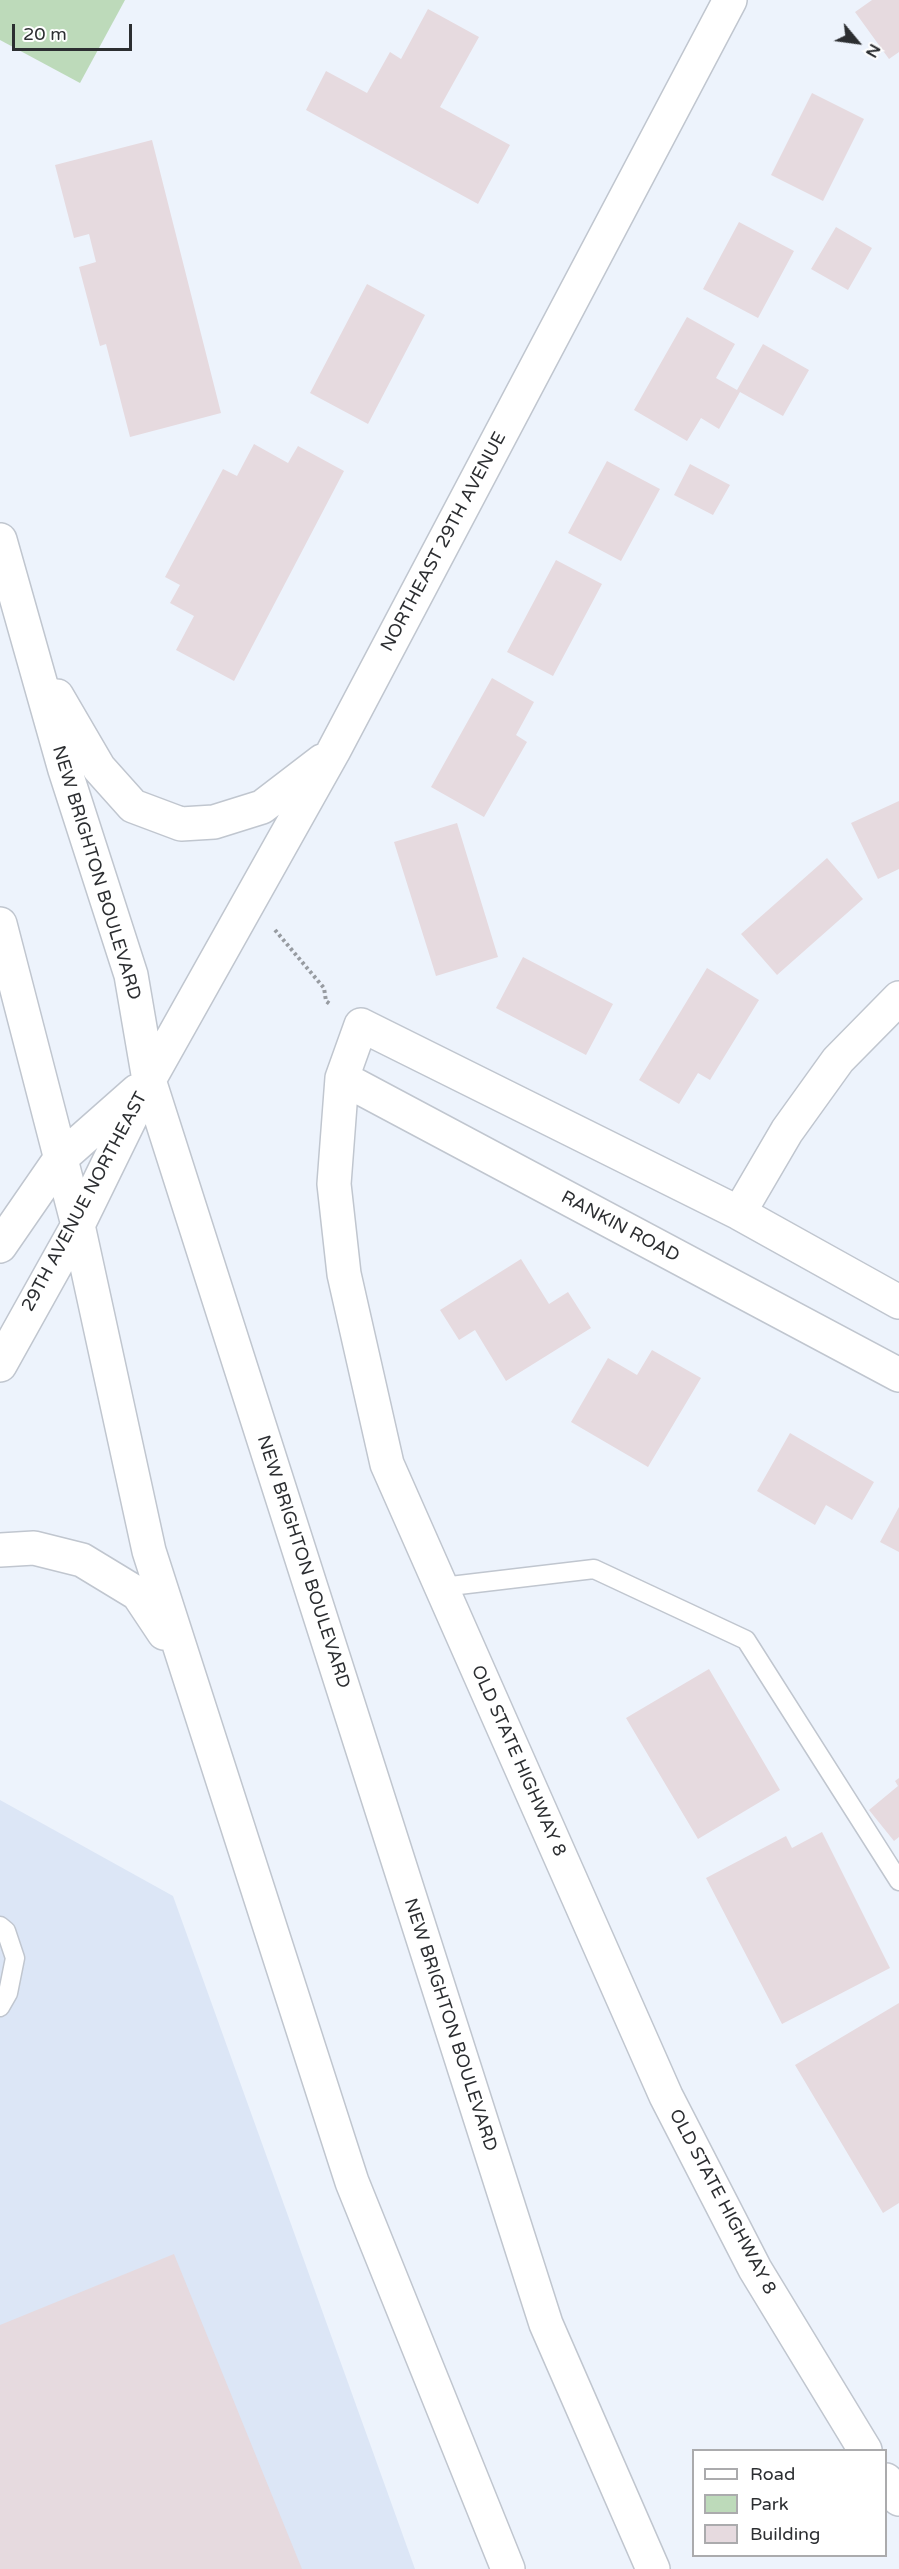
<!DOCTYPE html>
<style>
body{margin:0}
#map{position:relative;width:899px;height:2569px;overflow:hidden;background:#edf3fc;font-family:"Varela Round",sans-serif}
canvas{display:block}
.legend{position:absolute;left:692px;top:2449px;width:195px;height:108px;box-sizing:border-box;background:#fff;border:2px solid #ababad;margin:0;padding:8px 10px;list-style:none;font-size:18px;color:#2c2e31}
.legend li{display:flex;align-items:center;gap:12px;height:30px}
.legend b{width:30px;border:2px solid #ababad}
.north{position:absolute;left:827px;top:12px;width:60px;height:60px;-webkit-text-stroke:4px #fff;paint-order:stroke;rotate:119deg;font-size:16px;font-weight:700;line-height:24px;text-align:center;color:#2c2e31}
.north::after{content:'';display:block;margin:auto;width:21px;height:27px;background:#2c2e31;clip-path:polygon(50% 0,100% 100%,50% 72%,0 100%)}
.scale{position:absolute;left:12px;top:24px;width:120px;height:27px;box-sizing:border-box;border:3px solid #2c2e31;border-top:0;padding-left:8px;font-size:18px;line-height:21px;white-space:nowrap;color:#2c2e31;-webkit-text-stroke:4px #fff;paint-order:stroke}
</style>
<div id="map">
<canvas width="899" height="2569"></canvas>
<ul class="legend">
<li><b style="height:8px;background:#fff"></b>Road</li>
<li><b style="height:16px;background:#bddaba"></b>Park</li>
<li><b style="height:16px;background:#e6dadf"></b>Building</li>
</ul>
<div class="north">N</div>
<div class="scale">20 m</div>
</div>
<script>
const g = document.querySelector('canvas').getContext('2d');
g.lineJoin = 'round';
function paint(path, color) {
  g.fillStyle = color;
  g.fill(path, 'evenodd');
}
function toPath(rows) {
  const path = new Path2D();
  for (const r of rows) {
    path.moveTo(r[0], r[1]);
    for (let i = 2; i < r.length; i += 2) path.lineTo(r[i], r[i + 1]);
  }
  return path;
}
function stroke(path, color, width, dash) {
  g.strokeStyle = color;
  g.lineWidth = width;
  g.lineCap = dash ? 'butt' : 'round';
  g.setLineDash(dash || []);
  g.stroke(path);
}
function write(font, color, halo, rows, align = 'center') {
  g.font = font + ' "Varela Round",sans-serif';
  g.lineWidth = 4.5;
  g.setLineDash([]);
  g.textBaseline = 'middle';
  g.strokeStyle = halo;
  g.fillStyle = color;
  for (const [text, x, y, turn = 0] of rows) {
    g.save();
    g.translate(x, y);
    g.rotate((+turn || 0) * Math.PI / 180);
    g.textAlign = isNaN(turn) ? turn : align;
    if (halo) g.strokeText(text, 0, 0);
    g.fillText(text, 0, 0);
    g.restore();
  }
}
paint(toPath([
 [0,1800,173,1896,415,2569,0,2569]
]), '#dce6f6');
paint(toPath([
 [0,0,125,0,80,83,0,40]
]), '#bddaba');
paint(toPath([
 [872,0,899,0,899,52,889,59,855,12],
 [428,9,479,37,440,107,510,145,478,204,306,110,326,71,367,93,390,52,401,59],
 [812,93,864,119,823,201,771,175],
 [152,140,221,413,130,437,106,344,100,346,79,267,96,262,89,234,74,238,55,165],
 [739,222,794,251,758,318,703,289],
 [836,227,872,248,848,290,811,269],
 [367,284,425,315,368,424,310,393],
 [687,317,735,344,716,378,737,390,763,344,809,370,783,416,740,392,719,429,701,418,687,441,634,410],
 [254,444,288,463,298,446,344,471,234,681,176,650,194,616,170,603,180,585,165,577,223,469,237,476],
 [607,461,660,489,621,561,568,533],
 [690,464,730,485,713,515,674,495],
 [556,560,602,584,553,676,507,652],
 [492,678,534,702,516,735,527,742,484,817,431,787],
 [899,801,899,869,878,879,851,823],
 [457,823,498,957,436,976,394,842],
 [827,858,863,899,777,975,741,934],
 [523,957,613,1004,586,1055,496,1008],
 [707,968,759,1000,710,1080,698,1073,679,1104,639,1080],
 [521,1259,549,1304,568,1292,591,1328,506,1381,475,1330,459,1340,440,1310],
 [652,1350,701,1378,648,1467,571,1422,608,1358,637,1375],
 [790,1433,874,1482,852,1520,826,1505,815,1525,757,1491],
 [899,1507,899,1552,880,1542],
 [709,1669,780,1790,698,1839,626,1718],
 [899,1778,899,1837,894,1841,869,1810,898,1786,895,1781],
 [822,1832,890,1968,782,2024,706,1878,786,1836,792,1848],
 [899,2003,899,2203,883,2213,795,2065],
 [174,2254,302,2569,0,2569,0,2325]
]), '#e6dadf');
const lane = toPath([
 [442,1587,594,1569,746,1640,899,1881],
 [0,1926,6,1931,15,1958,8,1993,0,2007]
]);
const street = toPath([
 [342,1078,899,1375],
 [739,1213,787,1131,838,1060,899,998],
 [865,2450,755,2269,666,2096,387,1464,344,1274,334,1184,342,1078,361,1025,739,1213,899,1302],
 [886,2480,899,2499]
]);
const secondary = toPath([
 [0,540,65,770,131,975,149,1080,546,2324,653,2569],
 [57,696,99,768,133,806,181,824,214,822,262,807,322,761],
 [0,924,78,1225,149,1551,352,2182,508,2569],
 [0,1246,60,1159,137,1091],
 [0,1365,78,1225,149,1080,333,752,730,0],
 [0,1550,34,1548,82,1560,138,1594,164,1633]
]);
stroke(lane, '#c0c6cf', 21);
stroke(street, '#c0c6cf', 36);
stroke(secondary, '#c0c6cf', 36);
stroke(toPath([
 [275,930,324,988,326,1001,330,1004]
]), '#979ba1', 4, [3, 3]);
stroke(lane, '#fff', 18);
stroke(street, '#fff', 33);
stroke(secondary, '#fff', 33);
write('18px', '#2c2e31', '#fff', [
 ["NORTHEAST 29TH AVENUE",444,542,-62],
 ["NEW BRIGHTON BOULEVARD",96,873,73],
 ["29TH AVENUE NORTHEAST",85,1202,-62],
 ["RANKIN ROAD",620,1227,28],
 ["NEW BRIGHTON BOULEVARD",303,1562,72],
 ["OLD STATE HIGHWAY 8",518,1761,66],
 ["NEW BRIGHTON BOULEVARD",450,2025,72],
 ["OLD STATE HIGHWAY 8",722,2202,62]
]);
</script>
